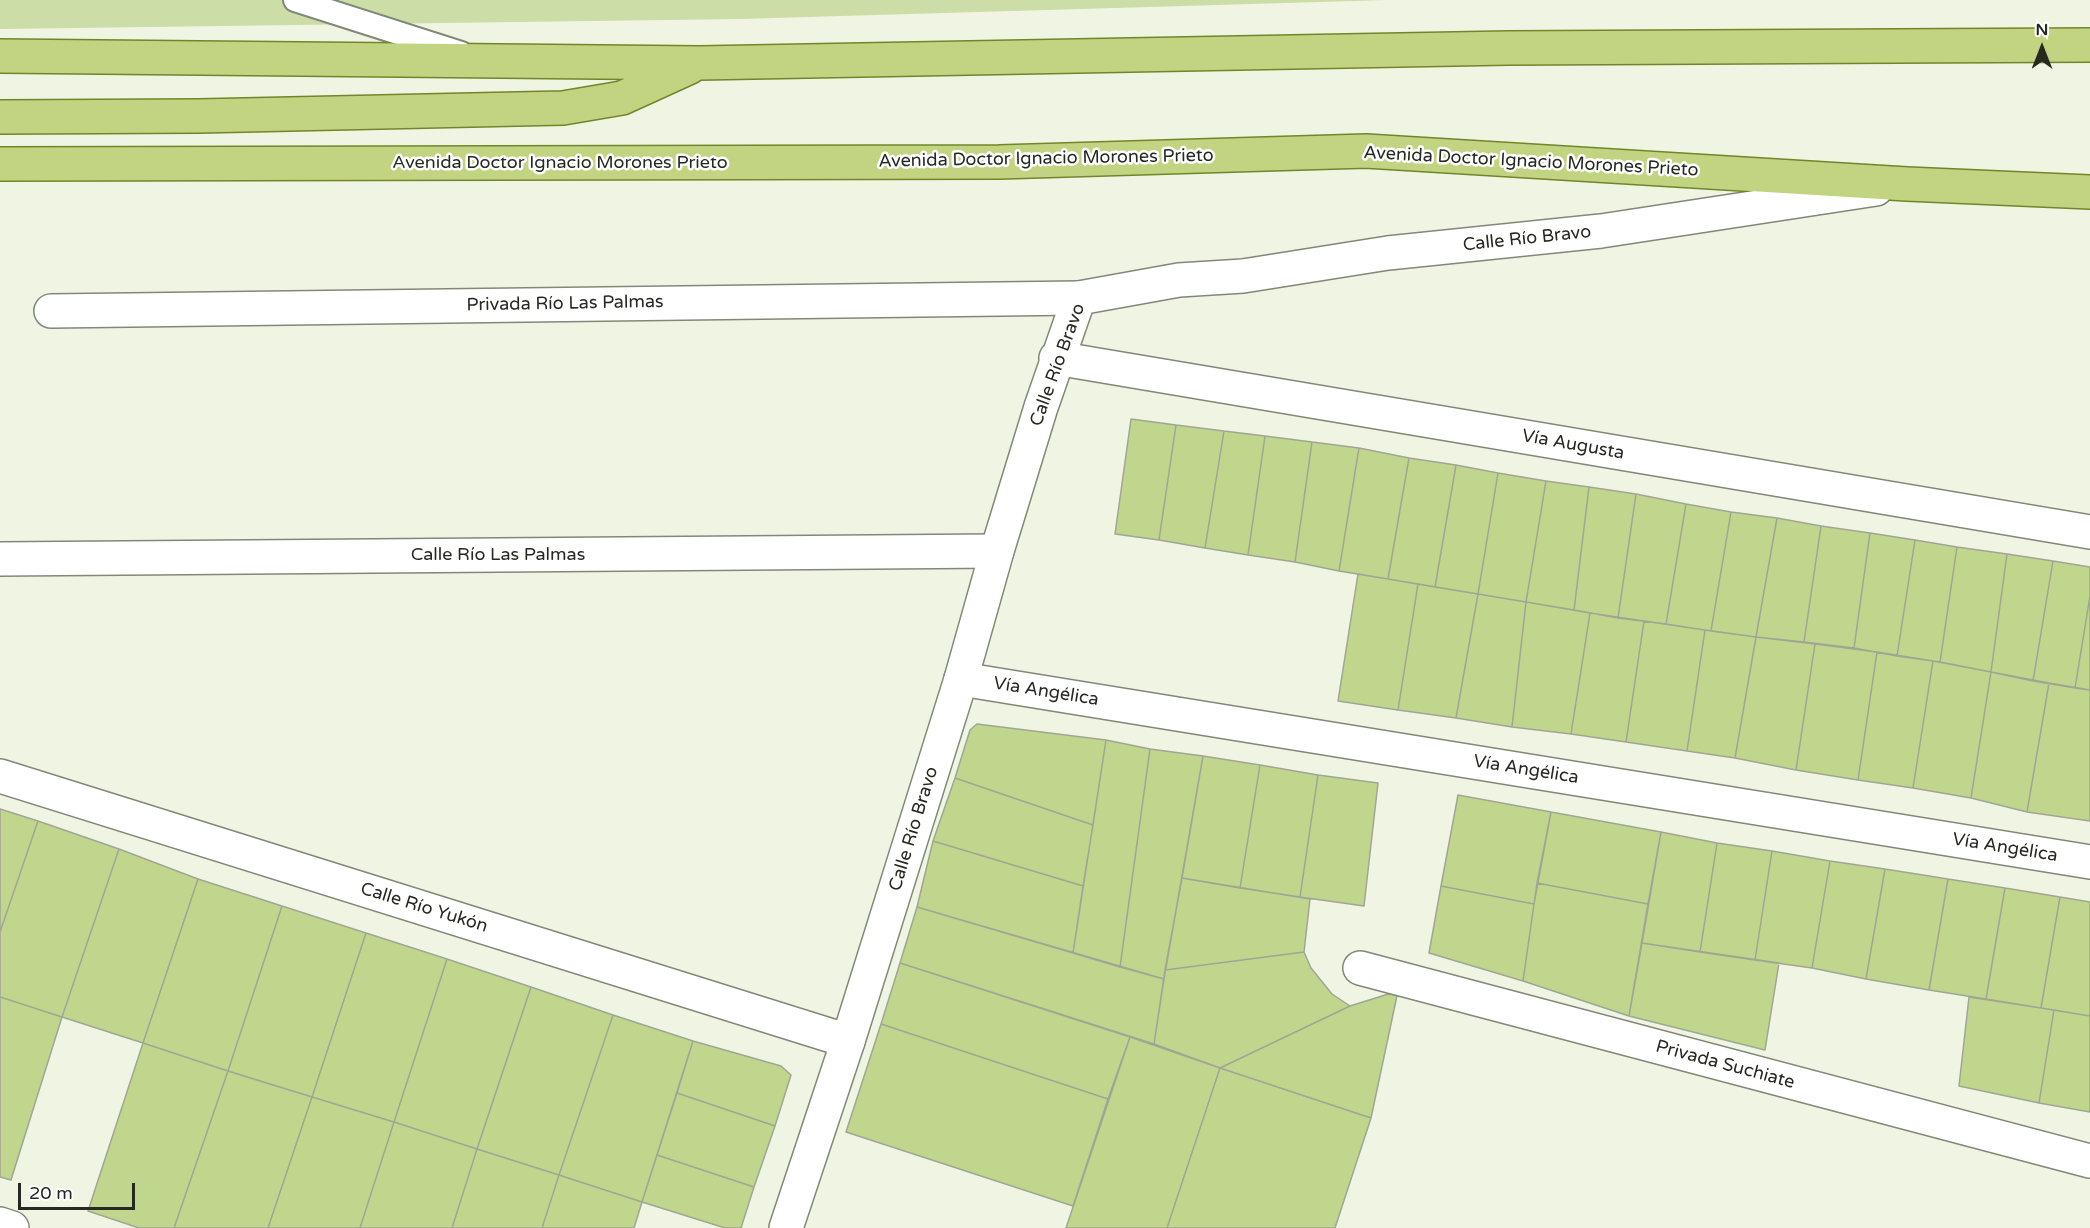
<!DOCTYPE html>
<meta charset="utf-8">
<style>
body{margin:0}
#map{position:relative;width:2090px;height:1228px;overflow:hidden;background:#eff5e2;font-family:"Varela Round",sans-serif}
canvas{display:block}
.north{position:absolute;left:2012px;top:18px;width:60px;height:60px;-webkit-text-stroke:4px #fff;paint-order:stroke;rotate:0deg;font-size:16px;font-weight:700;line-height:24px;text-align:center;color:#262922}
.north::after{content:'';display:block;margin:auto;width:21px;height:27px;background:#262922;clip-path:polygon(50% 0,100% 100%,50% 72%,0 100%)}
.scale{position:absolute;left:18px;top:1183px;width:117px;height:27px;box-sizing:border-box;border:3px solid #262922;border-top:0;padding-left:8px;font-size:18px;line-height:21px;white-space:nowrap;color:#262922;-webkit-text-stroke:4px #fff;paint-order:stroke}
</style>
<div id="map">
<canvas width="2090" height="1228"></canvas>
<div class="north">N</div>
<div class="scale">20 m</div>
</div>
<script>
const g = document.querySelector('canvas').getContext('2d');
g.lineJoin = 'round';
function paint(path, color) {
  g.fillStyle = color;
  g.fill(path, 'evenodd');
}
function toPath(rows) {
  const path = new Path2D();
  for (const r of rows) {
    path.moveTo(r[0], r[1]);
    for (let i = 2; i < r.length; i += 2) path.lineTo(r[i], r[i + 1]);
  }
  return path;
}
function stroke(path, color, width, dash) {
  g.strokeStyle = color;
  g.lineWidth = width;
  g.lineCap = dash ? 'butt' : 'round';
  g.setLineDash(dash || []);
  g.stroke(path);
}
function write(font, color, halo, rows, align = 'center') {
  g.font = font + ' "Varela Round",sans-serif';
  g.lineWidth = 5;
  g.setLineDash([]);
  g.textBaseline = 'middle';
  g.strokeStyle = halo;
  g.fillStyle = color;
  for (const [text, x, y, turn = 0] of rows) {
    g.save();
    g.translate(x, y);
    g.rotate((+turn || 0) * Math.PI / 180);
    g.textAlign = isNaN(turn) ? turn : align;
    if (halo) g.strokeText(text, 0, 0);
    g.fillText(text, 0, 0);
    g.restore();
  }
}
paint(toPath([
 [0,0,1388,0,740,19,0,29]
]), '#ccdda8');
const building = toPath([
 [1131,419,1176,425,1159,540,1115,534,1131,419],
 [1176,425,1224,431,1205,548,1159,540,1176,425],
 [1224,431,1265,436,1248,555,1205,548,1224,431],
 [1265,436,1312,442,1295,562,1248,555,1265,436],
 [1312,442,1359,448,1339,571,1295,562,1312,442],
 [1359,448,1409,458,1388,579,1339,571,1359,448],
 [1409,458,1456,465,1435,587,1388,579,1409,458],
 [1456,465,1498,473,1478,594,1435,587,1456,465],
 [1498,473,1546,481,1526,602,1478,594,1498,473],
 [1546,481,1589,487,1574,610,1526,602,1546,481],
 [1589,487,1636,494,1618,618,1574,610,1589,487],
 [1636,494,1686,504,1666,624,1618,618,1636,494],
 [1686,504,1731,512,1711,631,1666,624,1686,504],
 [1731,512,1777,518,1756,637,1711,631,1731,512],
 [1777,518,1821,526,1804,642,1756,637,1777,518],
 [1821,526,1870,533,1854,648,1804,642,1821,526],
 [1870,533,1915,540,1897,656,1854,648,1870,533],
 [1915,540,1957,547,1940,662,1897,656,1915,540],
 [1957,547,2007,554,1991,672,1940,662,1957,547],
 [2007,554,2053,561,2033,681,1991,672,2007,554],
 [2053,561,2090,567,2090,596,2075,688,2033,681,2053,561],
 [1358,574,1418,584,1398,710,1338,701,1358,574],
 [1418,584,1478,594,1456,718,1398,710,1418,584],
 [1478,594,1526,602,1512,727,1456,718,1478,594],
 [2090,596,2090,690,2075,688,2090,596],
 [1526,602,1590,613,1571,734,1512,727,1526,602],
 [1590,613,1644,621,1626,742,1571,734,1590,613],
 [1644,621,1705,630,1687,751,1626,742,1644,621],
 [1705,630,1756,637,1735,758,1687,751,1705,630],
 [1756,637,1815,644,1796,770,1735,758,1756,637],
 [1815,644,1877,652,1858,780,1796,770,1815,644],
 [1877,652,1933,661,1913,788,1858,780,1877,652],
 [1933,661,1991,672,1971,798,1913,788,1933,661],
 [1991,672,2049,683,2027,812,1971,798,1991,672],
 [2049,683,2090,690,2090,821,2027,812,2049,683],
 [977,724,1106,740,1093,825,955,778,970,730,977,724],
 [1106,740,1150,749,1120,967,1073,953,1106,740],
 [1150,749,1203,756,1164,979,1120,967,1150,749],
 [1203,756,1260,765,1240,888,1182,878,1203,756],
 [1260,765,1318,775,1300,897,1240,888,1260,765],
 [1318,775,1378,783,1364,906,1300,897,1318,775],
 [955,778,1093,825,1083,886,933,841,955,778],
 [1458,795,1551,812,1534,904,1441,886,1458,795],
 [0,809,38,821,0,932,0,809],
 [1551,812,1661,832,1648,904,1537,883,1551,812],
 [38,821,119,849,62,1017,0,997,0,932,38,821],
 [1661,832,1717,843,1700,952,1642,943,1661,832],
 [933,841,1083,886,1073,953,917,907,933,841],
 [1717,843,1772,851,1755,960,1700,952,1717,843],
 [119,849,198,879,143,1043,62,1017,119,849],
 [1772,851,1830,861,1812,968,1755,960,1772,851],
 [1830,861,1885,869,1866,979,1812,968,1830,861],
 [1885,869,1948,879,1929,990,1866,979,1885,869],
 [1182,878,1310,899,1304,952,1165,970,1182,878],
 [198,879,282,906,228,1071,143,1043,198,879],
 [1948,879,2005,888,1986,999,1929,990,1948,879],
 [1537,883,1648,904,1629,1016,1523,981,1537,883],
 [1441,886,1534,904,1523,981,1429,953,1441,886],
 [2005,888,2060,897,2041,1008,1986,999,2005,888],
 [2060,897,2090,902,2090,1016,2041,1008,2060,897],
 [282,906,366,933,312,1097,228,1071,282,906],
 [917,907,1164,979,1154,1044,900,963,917,907],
 [366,933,447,959,394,1122,312,1097,366,933],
 [1642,943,1779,963,1765,1050,1629,1016,1642,943],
 [1304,952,1311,968,1332,994,1350,1006,1220,1068,1154,1044,1165,970,1304,952],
 [447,959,531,987,477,1149,394,1122,447,959],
 [900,963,1130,1037,1108,1099,881,1024,900,963],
 [531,987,613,1015,559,1175,477,1149,531,987],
 [1398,991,1371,1118,1220,1068,1350,1006,1398,991],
 [0,997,62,1017,11,1180,0,1177,0,997],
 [1969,997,2054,1010,2039,1103,1959,1086,1969,997],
 [2054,1010,2090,1016,2090,1112,2039,1103,2054,1010],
 [613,1015,693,1041,642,1202,559,1175,613,1015],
 [881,1024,1108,1099,1073,1206,846,1132,881,1024],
 [1130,1037,1220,1068,1167,1228,1066,1228,1130,1037],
 [693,1041,781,1066,791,1075,775,1126,677,1093,693,1041],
 [143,1043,228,1071,174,1228,139,1228,88,1211,143,1043],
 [1220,1068,1371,1118,1335,1228,1167,1228,1220,1068],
 [228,1071,312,1097,268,1228,174,1228,228,1071],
 [677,1093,775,1126,754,1187,657,1155,677,1093],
 [312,1097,394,1122,360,1228,268,1228,312,1097],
 [394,1122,477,1149,452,1228,360,1228,394,1122],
 [477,1149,559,1175,542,1228,452,1228,477,1149],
 [657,1155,754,1187,741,1228,725,1228,642,1202,657,1155],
 [559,1175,642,1202,634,1228,542,1228,559,1175]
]);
paint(building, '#c0d68d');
stroke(building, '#a0a694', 1.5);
const service = toPath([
 [295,0,461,53]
]);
const minor = toPath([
 [51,311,1079,298],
 [1056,358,2090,532],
 [0,559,997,551],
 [961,679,2090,862],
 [0,776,848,1041],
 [1360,968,2090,1161],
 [0,1224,12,1228]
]);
const tertiary = toPath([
 [786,1228,848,1041,961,679,997,551,1041,407,1079,298,1179,280,1243,276,1388,253,1601,231,1876,189]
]);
const primary = toPath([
 [0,56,700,63,1508,48,2090,45],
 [0,117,199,116,563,108,622,98,690,67],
 [0,164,999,162,1366,151,1907,184,2090,192]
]);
stroke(service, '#828877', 26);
stroke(minor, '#828877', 36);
stroke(tertiary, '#828877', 36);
stroke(primary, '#718629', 36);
stroke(service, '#fff', 22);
stroke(minor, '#fff', 33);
stroke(tertiary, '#fff', 33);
stroke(primary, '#c2d481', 33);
write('18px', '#262922', '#fff', [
 ["Avenida Doctor Ignacio Morones Prieto",1046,159,-1],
 ["Avenida Doctor Ignacio Morones Prieto",1531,162,3],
 ["Avenida Doctor Ignacio Morones Prieto",560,163],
 ["Calle Río Bravo",1527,239,-6],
 ["Privada Río Las Palmas",565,304,-1],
 ["Calle Río Bravo",1058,365,-70],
 ["Vía Augusta",1573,445,10],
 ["Calle Río Las Palmas",498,555],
 ["Vía Angélica",1046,692,9],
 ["Vía Angélica",1526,770,9],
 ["Calle Río Bravo",914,829,-73],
 ["Vía Angélica",2005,848,9],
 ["Calle Río Yukón",424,908,17],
 ["Privada Suchiate",1725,1065,15]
]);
</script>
